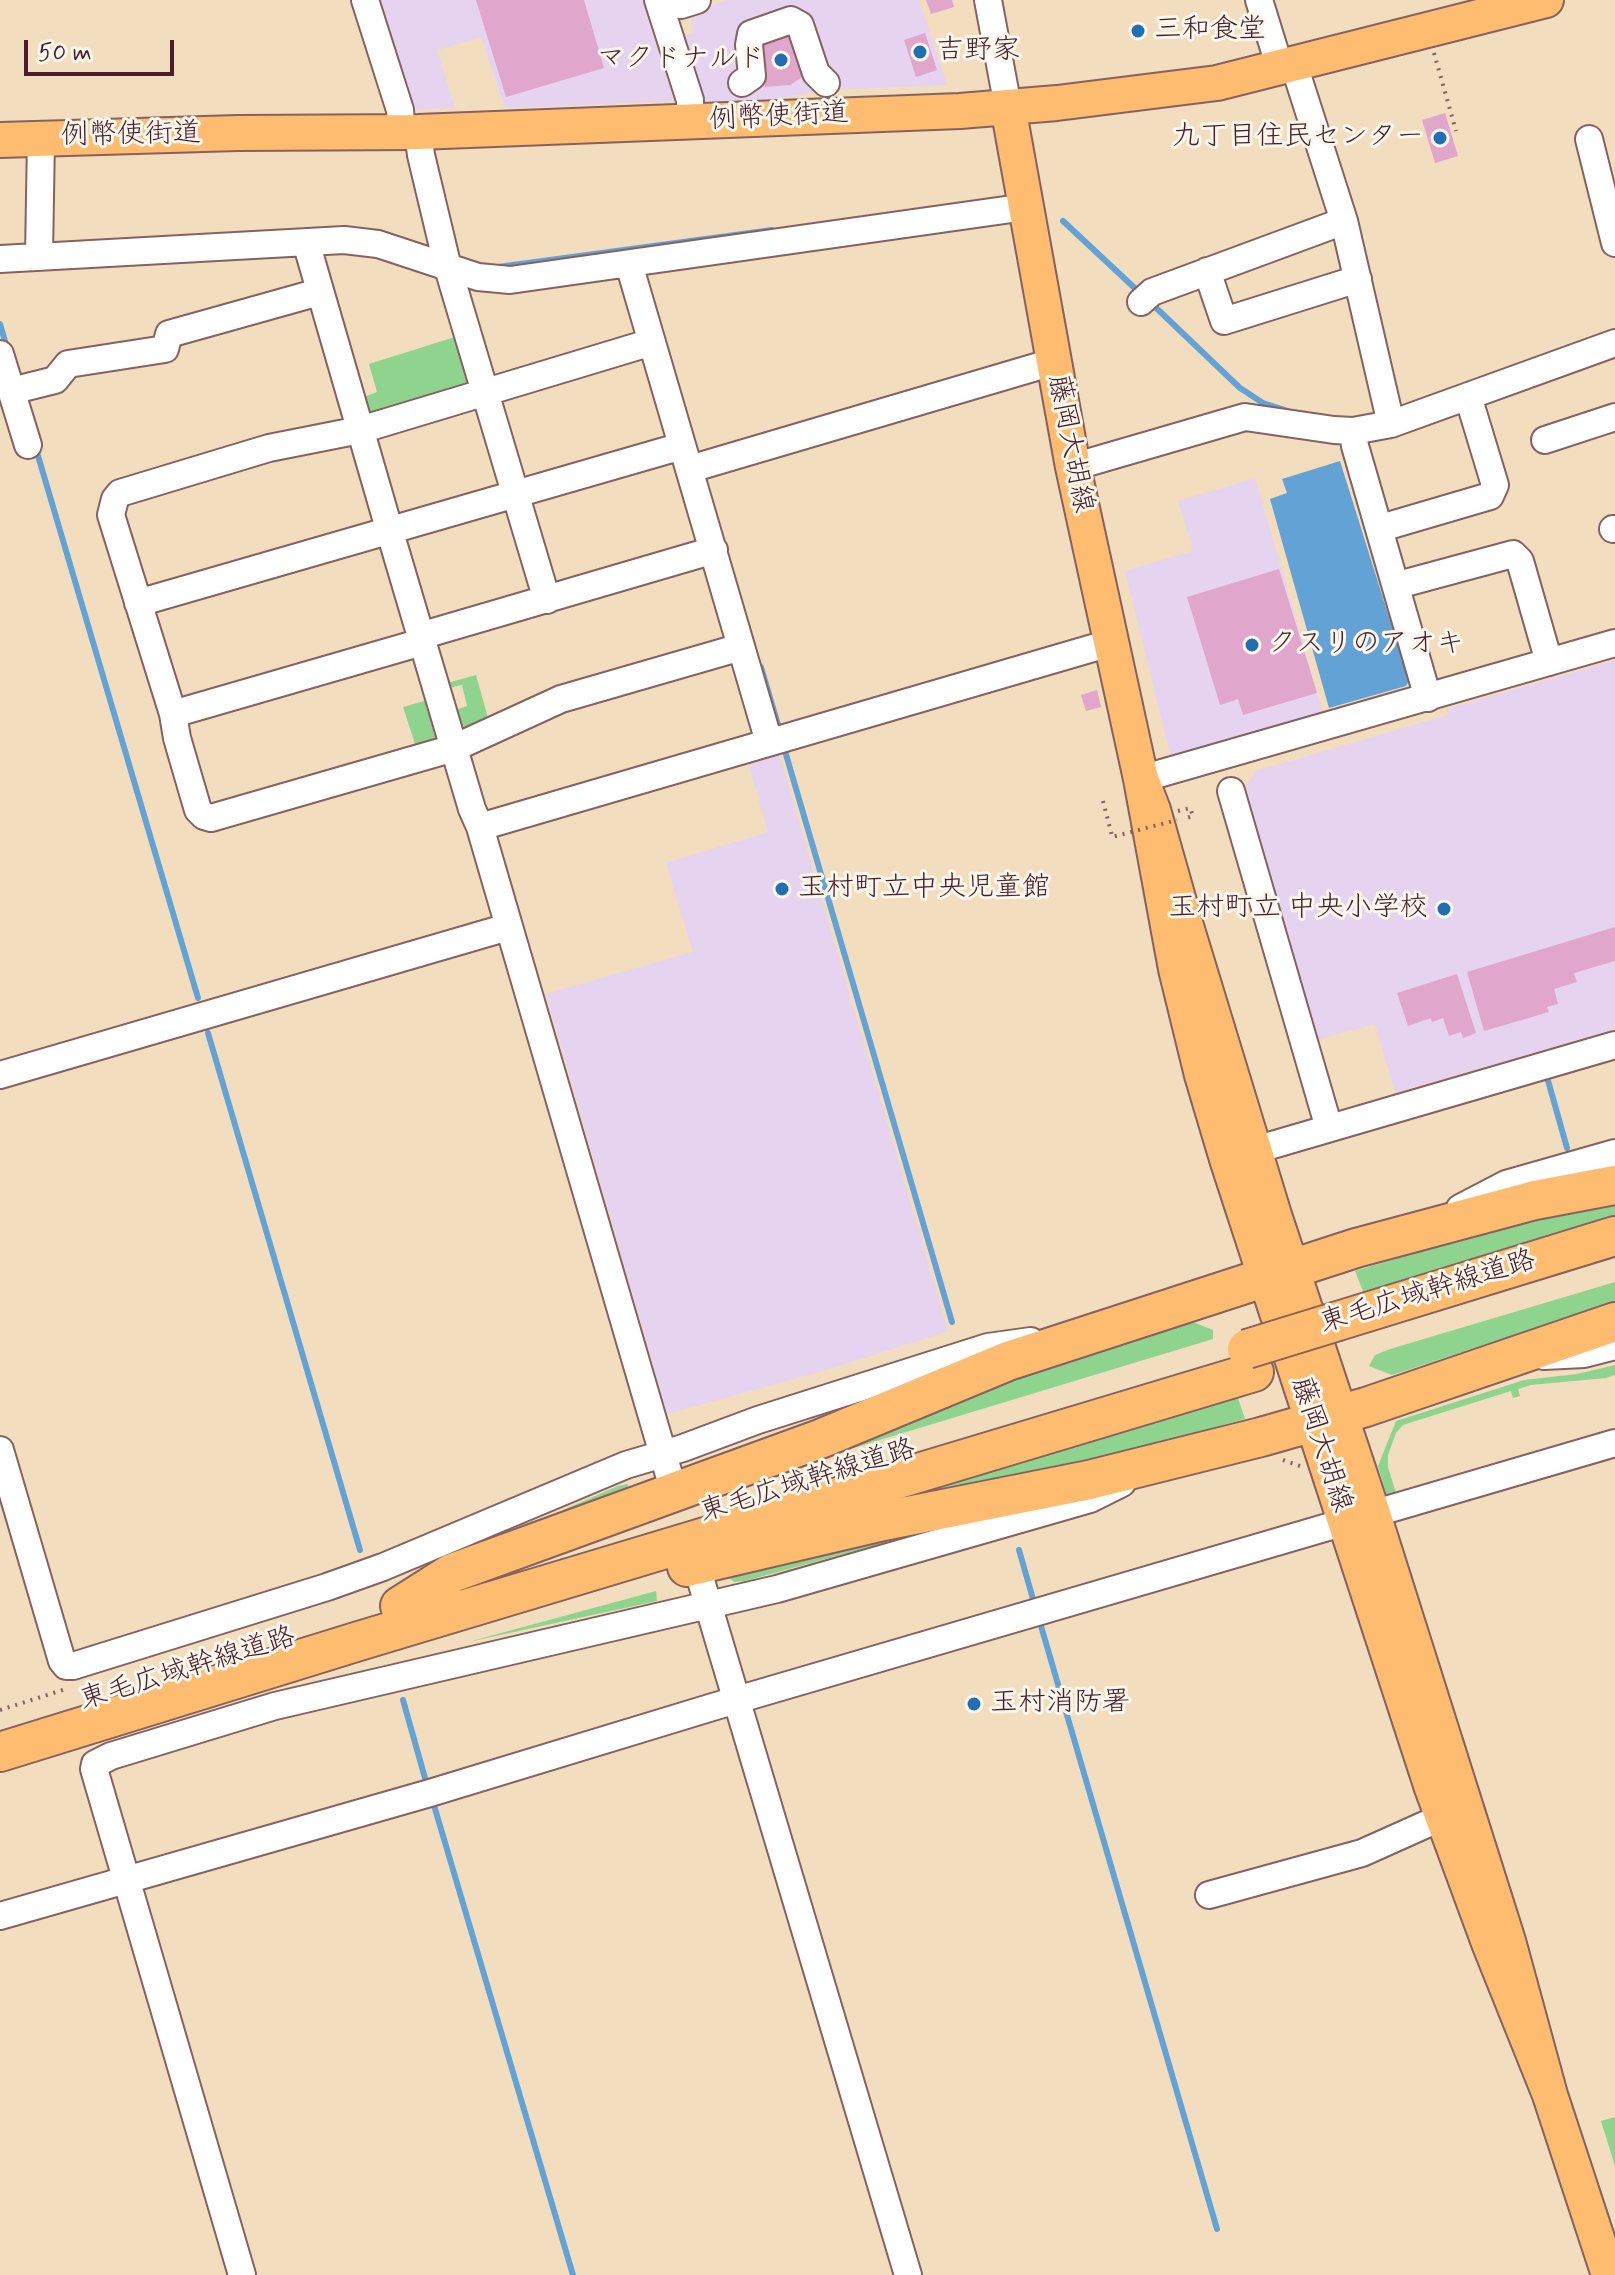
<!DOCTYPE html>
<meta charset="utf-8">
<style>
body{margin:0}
#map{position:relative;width:1615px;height:2275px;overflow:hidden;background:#f2ddbf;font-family:Mynerve,sans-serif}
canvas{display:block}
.scale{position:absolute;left:24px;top:40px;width:150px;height:36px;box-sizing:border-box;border:4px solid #4a1f2b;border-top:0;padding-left:10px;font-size:24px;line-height:28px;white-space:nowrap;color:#4a1f2b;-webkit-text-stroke:6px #fbf7ec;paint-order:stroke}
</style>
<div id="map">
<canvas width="1615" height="2275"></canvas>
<div class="scale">50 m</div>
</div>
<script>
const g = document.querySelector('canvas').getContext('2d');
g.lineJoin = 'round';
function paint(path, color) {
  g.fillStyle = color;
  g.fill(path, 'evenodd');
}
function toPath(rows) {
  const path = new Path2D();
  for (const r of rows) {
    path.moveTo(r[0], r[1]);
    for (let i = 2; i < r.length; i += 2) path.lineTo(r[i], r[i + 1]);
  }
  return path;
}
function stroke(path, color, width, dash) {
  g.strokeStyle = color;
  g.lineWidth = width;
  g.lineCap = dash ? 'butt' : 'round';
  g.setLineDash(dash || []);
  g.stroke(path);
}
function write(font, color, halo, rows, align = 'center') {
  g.font = font + ' Mynerve,"Klee One",sans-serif';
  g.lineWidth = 6;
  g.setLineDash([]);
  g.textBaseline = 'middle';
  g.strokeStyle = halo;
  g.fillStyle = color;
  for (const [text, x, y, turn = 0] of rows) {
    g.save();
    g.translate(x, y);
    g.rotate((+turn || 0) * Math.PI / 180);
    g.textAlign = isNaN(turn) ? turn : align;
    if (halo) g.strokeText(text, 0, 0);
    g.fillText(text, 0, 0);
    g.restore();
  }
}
paint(toPath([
 [375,0,648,0,678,94,675,101,505,108,481,37,437,50,455,108,410,110],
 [728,0,919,0,947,85,826,90,756,102,703,101,682,36,693,32,690,12],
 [1255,478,1324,716,1171,758,1125,571,1193,551,1178,501],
 [1615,660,1615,1029,1395,1093,1375,1024,1312,1041,1241,795,1256,771,1448,715,1447,709],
 [778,750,948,1331,833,1368,667,1414,546,994,693,952,666,863,768,832,747,759]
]), '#e6d3f0');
paint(toPath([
 [458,336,471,379,465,389,376,415,364,411,361,398,377,392,369,364],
 [476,675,490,725,476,733,460,725,455,710,467,706,462,685,449,688,447,683],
 [435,698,446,730,437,744,417,750,403,707],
 [1615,1203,1615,1221,1364,1294,1355,1271,1552,1212,1553,1216],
 [1615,1282,1615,1302,1392,1375,1369,1366,1375,1355,1390,1349],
 [1193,1322,1213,1330,1213,1339,804,1463,978,1390],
 [1615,1365,1615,1375,1606,1378,1531,1385,1518,1389,1520,1396,1513,1398,1511,1391,1403,1425,1396,1433,1388,1455,1388,1467,1396,1493,1615,1429,1615,1434,1388,1499,1378,1466,1396,1421,1524,1380,1577,1374],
 [1237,1395,1245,1419,1041,1474,869,1507],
 [627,1484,631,1491,467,1552,618,1486],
 [1074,1491,745,1581,734,1582,719,1569],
 [656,1591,657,1601,468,1642],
 [1615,2117,1615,2166,1601,2121]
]), '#8ed48f');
paint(toPath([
 [1340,461,1409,681,1406,686,1329,708,1270,499,1287,493,1282,479]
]), '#63a2d5');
stroke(toPath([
 [1063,221,1140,293],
 [498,267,772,230],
 [1151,303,1240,388,1263,403,1288,411],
 [0,324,7,348],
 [36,449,198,998],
 [761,667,778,725],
 [785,751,952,1322],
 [208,1033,360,1550],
 [1547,1077,1567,1148],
 [1019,1550,1033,1599],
 [1041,1626,1217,2229],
 [403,1700,425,1778],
 [433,1802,573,2275]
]), '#63a2d5', 6);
paint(toPath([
 [476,0,584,0,604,68,506,97],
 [926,0,952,0,954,7,931,14],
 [791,29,807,74,790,85,765,87,754,55,756,41],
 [925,33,937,70,916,77,904,40],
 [1445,113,1458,156,1435,163,1422,120],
 [1279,569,1317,693,1243,715,1238,699,1220,705,1187,597],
 [1097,690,1101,707,1086,711,1081,695],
 [1615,927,1615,961,1574,973,1577,982,1554,989,1558,1004,1547,1007,1549,1012,1484,1031,1467,972],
 [1457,974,1476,1033,1463,1038,1461,1032,1449,1036,1443,1018,1432,1022,1431,1018,1408,1026,1397,993]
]), '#e1a6cc');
stroke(toPath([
 [672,1485,693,1555]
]), '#d0b7a1', 26, [26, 13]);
const minor = toPath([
 [365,0,400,110,402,133],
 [658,0,690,100,690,122],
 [988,0,1008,107],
 [1259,0,1280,68],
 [681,5,697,0],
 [1294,65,1344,221,1391,424],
 [742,83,752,76,749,45,751,34,791,20,800,25,816,73,826,83],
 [418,132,421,155,448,268,547,600],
 [1589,139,1615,243],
 [306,242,390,532,472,809,480,827,672,1485],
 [39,256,41,138],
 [0,259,344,240,378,244,478,277,510,280,1026,207],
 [629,264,769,742],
 [1207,271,1224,321,1358,279],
 [1141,302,1152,292,1344,221],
 [652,342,360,430,269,448,120,493,115,499,111,515,173,714,177,738,198,810,204,816,211,818,454,748,561,699,741,647],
 [0,354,28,445],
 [11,391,55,380,68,364,165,349,169,334,319,292],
 [1353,431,1355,446,1428,698],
 [1545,440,1615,417],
 [1073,467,1245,417,1334,430,1353,431,1391,424,1615,343],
 [690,469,1053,362],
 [1381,528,1490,496,1495,485,1468,396],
 [1613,529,1615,529],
 [1398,585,1513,554,1520,561,1549,662],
 [138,603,682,446],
 [420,636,714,550],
 [173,714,422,642],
 [1141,779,1615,643],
 [1231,791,1329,1128],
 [480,827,1110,643],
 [0,1075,508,927],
 [1238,1155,1615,1045],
 [1460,1208,1506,1184,1615,1153],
 [1544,1356,1584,1354,1615,1346],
 [0,1450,62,1661,66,1666,73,1666,327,1587,383,1567,626,1465,683,1448,758,1420,988,1347,1031,1341],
 [699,1574,908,2275],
 [1209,1895,1362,1853,1429,1823,1459,1813],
 [0,1916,430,1793,716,1706,1615,1443],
 [242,2275,94,1769,95,1764,111,1756,275,1706,777,1589,1090,1499,1122,1483]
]);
const major = toPath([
 [1008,107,1073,467,1141,779],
 [0,140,238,133,418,132,960,111,1057,103,1217,83,1546,0],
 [1141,779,1153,810,1185,923,1274,1215,1373,1514,1508,1941,1550,2095,1489,1943,1432,1788,1227,1159,1202,1075,1176,969,1141,779],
 [1550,2095,1609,2275]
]);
const highway = toPath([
 [1338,1321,1615,1236],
 [687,1567,883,1521,1089,1480,1261,1437,1366,1407,1615,1322],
 [400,1606,452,1573,820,1439,1008,1361,1356,1248,1535,1200,1615,1185],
 [0,1752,359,1641,1254,1372]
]);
stroke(minor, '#85625f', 30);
stroke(major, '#85625f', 38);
stroke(highway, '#85625f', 42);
stroke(toPath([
 [1434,53,1456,131],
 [1103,801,1111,832],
 [1178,811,1190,808,1193,816,1183,819],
 [1283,1460,1300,1466],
 [0,1710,66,1689]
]), '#85625f', 4, [2, 6]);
stroke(minor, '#fff', 26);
stroke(major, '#febc70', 34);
stroke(highway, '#febc70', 38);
const highwayBridge = toPath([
 [1247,1349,1338,1321]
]);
stroke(highwayBridge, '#85625f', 42, []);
stroke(toPath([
 [1111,832,1112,837,1177,820]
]), '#85625f', 4, [2, 6]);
stroke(highwayBridge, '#febc70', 38);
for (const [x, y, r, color] of [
 [1138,31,8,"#1f6fb2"],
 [920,52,8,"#1f6fb2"],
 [781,60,8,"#1f6fb2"],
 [1440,138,8,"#1f6fb2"],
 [1252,645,8,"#1f6fb2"],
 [782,889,8,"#1f6fb2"],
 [1444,909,8,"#1f6fb2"],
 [974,1704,8,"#1f6fb2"]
]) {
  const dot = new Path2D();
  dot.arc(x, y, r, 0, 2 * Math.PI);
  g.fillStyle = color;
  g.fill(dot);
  stroke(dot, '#fbf7ec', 3);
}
write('28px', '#4a1f2b', '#fbf7ec', [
 ["三和食堂",1154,31],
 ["吉野家",936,52],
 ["マクドナルド",765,60,"right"],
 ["九丁目住民センター",1424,138,"right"],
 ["クスリのアオキ",1268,645],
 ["玉村町立中央児童館",798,889],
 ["玉村町立 中央小学校",1428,909,"right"],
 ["玉村消防署",990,1704]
], 'left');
write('28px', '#4a1f2b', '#fbf7ec', [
 ["例幣使街道",779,118,-3],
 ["例幣使街道",131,136,-1],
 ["藤岡大胡線",1069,444,79],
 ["東毛広域幹線道路",1428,1293,-17],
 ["藤岡大胡線",1320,1445,72],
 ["東毛広域幹線道路",808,1482,-17],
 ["東毛広域幹線道路",188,1670,-17]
]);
</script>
